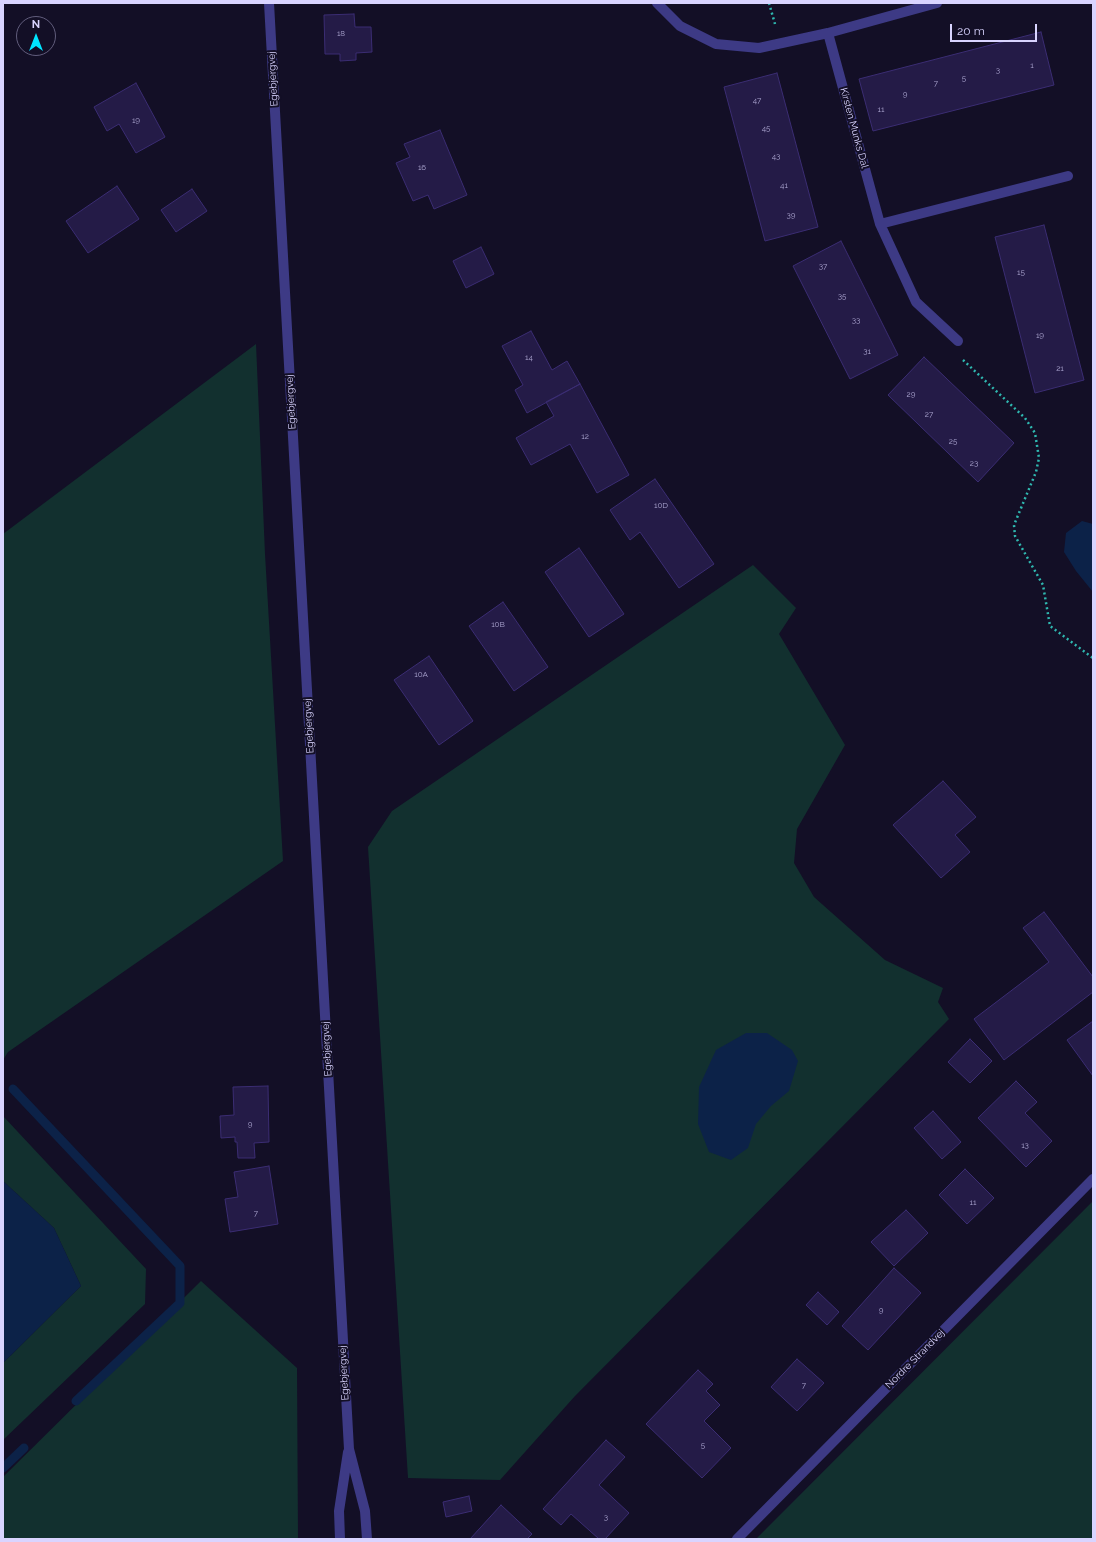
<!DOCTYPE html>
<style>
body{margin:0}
#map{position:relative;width:1096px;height:1542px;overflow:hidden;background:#130f26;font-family:Raleway,sans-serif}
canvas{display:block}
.frame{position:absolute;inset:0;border:4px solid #d9d4ff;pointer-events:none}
.north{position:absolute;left:16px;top:16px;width:40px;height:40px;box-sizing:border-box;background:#130f26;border:1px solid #625e7d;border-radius:50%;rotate:0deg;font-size:11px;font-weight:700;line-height:16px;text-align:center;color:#d9d4ff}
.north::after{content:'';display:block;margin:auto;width:14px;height:18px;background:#00e5ff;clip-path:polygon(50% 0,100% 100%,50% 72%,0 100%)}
.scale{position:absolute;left:950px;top:24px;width:87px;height:18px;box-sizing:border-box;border:2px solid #d9d4ff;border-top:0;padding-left:5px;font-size:12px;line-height:14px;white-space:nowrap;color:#d9d4ff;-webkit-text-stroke:3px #130f26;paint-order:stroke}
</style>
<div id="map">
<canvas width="1096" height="1542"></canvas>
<div class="frame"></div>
<div class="north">N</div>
<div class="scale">20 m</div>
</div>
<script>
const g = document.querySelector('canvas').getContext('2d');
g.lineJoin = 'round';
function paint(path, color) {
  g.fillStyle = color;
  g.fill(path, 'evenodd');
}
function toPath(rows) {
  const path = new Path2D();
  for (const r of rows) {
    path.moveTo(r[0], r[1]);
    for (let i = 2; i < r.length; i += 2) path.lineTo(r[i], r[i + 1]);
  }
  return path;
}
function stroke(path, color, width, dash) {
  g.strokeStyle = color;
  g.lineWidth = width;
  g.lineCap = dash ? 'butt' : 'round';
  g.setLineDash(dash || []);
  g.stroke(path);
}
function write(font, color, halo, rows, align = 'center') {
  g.font = font + ' Raleway,sans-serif';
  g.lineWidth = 4;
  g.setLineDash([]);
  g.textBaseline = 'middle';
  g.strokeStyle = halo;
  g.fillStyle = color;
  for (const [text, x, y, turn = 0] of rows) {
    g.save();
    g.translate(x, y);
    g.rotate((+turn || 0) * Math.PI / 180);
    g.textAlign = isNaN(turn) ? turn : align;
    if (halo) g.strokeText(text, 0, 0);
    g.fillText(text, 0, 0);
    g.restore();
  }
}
paint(toPath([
 [256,344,265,554,283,861,8,1052,3,1060,3,534],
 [753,565,796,608,779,634,845,745,797,829,794,863,814,897,885,960,943,988,938,1002,949,1019,575,1396,500,1480,408,1478,368,847,392,811],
 [3,1116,146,1269,145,1304,3,1440,3,1363,81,1286,54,1228,3,1181],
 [1093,1201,1093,1539,756,1539],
 [201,1281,297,1368,298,1539,3,1539,3,1477]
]), '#12302f');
paint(toPath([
 [1082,521,1093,524,1093,592,1076,571,1064,552,1066,533],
 [746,1033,767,1033,792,1050,798,1061,789,1091,771,1106,756,1124,748,1148,731,1160,709,1152,698,1124,699,1087,716,1050],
 [3,1181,54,1228,81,1286,3,1363]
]), '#0c2248');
stroke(toPath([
 [13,1089,180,1266,180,1303,76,1401],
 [3,1468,24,1448]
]), '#0c2248', 9);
const building = toPath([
 [354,14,355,27,371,27,372,52,356,53,356,60,340,61,340,54,325,54,324,15,354,14],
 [1041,32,1054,85,873,131,859,79,1041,32],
 [777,73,818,227,765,241,724,87,777,73],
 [136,83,165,137,136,153,119,124,107,131,94,107,136,83],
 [440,130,467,195,434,209,428,195,413,201,396,163,410,157,404,144,440,130],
 [117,186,139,219,88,253,66,221,117,186],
 [192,189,207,211,176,232,161,210,192,189],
 [1044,225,1084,380,1035,393,995,237,1044,225],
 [841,241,898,355,850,379,793,266,841,241],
 [481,247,494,274,466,288,453,261,481,247],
 [531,331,552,370,567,361,580,384,527,413,515,390,523,385,502,346,531,331],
 [924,357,1014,443,978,482,888,395,924,357],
 [580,384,629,475,597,493,570,444,531,465,516,438,554,416,546,402,580,384],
 [655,479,714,564,679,588,640,532,630,540,610,510,655,479],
 [579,548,624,614,589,637,545,572,579,548],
 [503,602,548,667,514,691,469,626,503,602],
 [429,656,473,721,439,745,394,680,429,656],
 [943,781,976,817,955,835,970,852,941,878,893,825,943,781],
 [1044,912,1093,977,1093,992,1004,1060,974,1019,1049,962,1023,928,1044,912],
 [1093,1021,1093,1076,1067,1040,1093,1021],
 [970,1039,992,1061,970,1083,948,1062,970,1039],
 [1016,1081,1037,1102,1025,1113,1052,1141,1026,1167,978,1118,1016,1081],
 [268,1086,269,1142,254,1143,255,1158,238,1158,237,1142,235,1142,235,1137,221,1138,220,1116,234,1115,233,1087,268,1086],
 [933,1111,961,1142,942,1159,914,1128,933,1111],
 [269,1166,278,1224,230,1232,225,1199,238,1197,234,1172,269,1166],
 [965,1169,994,1198,967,1224,939,1195,965,1169],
 [906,1210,928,1233,894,1266,871,1242,906,1210],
 [894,1268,921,1293,868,1350,842,1326,894,1268],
 [818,1292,839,1312,827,1325,806,1305,818,1292],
 [797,1359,824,1383,797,1411,771,1387,797,1359],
 [698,1370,713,1384,706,1391,720,1405,704,1421,731,1448,702,1478,646,1424,698,1370],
 [606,1440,625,1457,599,1485,629,1513,605,1539,599,1539,571,1514,561,1525,543,1509,606,1440],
 [469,1496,472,1511,446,1517,443,1502,469,1496],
 [501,1505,532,1534,527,1539,470,1539,501,1505]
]);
paint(building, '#241b47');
stroke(building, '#3b2d73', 1);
stroke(toPath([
 [769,3,775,24],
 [963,360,1025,418,1035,433,1039,458,1036,472,1014,525,1015,536,1043,585,1050,626,1093,658]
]), '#2fb8b0', 2.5, [2, 3]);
stroke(toPath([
 [269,3,349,1449,365,1511,367,1539],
 [657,3,680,26,716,44,759,48,828,33,937,3],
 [828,33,880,224,916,302,958,341],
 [880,224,1068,176],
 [340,1539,339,1511,348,1452],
 [737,1539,1093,1179]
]), '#3d3a85', 10);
write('8px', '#aca6d1', null, [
 ["18",341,34],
 ["1",1032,66],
 ["3",998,71],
 ["5",964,79],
 ["7",936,84],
 ["9",905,95],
 ["47",757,101],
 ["11",881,110],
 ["19",136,121],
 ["45",766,129],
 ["43",776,157],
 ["16",422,168],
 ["41",784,186],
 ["39",791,216],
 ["37",823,267],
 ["15",1021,273],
 ["35",842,297],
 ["33",856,321],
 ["19",1040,336],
 ["31",867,352],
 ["14",529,358],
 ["21",1060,369],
 ["29",911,395],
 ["27",929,415],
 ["12",585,437],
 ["25",953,442],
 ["23",974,464],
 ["10D",661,506],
 ["10B",498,625],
 ["10A",421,675],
 ["9",250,1125],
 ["13",1025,1146],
 ["11",973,1203],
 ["7",256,1214],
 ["9",881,1311],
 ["7",804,1386],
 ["5",703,1446],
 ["3",606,1518]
]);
write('10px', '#d9d4ff', '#130f26', [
 ["Egebjergvej",273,79,-93],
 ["Kirsten Munks Dal",854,128,75],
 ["Egebjergvej",291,402,-93],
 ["Egebjergvej",309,726,-93],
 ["Egebjergvej",327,1049,-93],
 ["Nordre Strandvej",915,1359,-45],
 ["Egebjergvej",344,1373,-93]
]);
</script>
